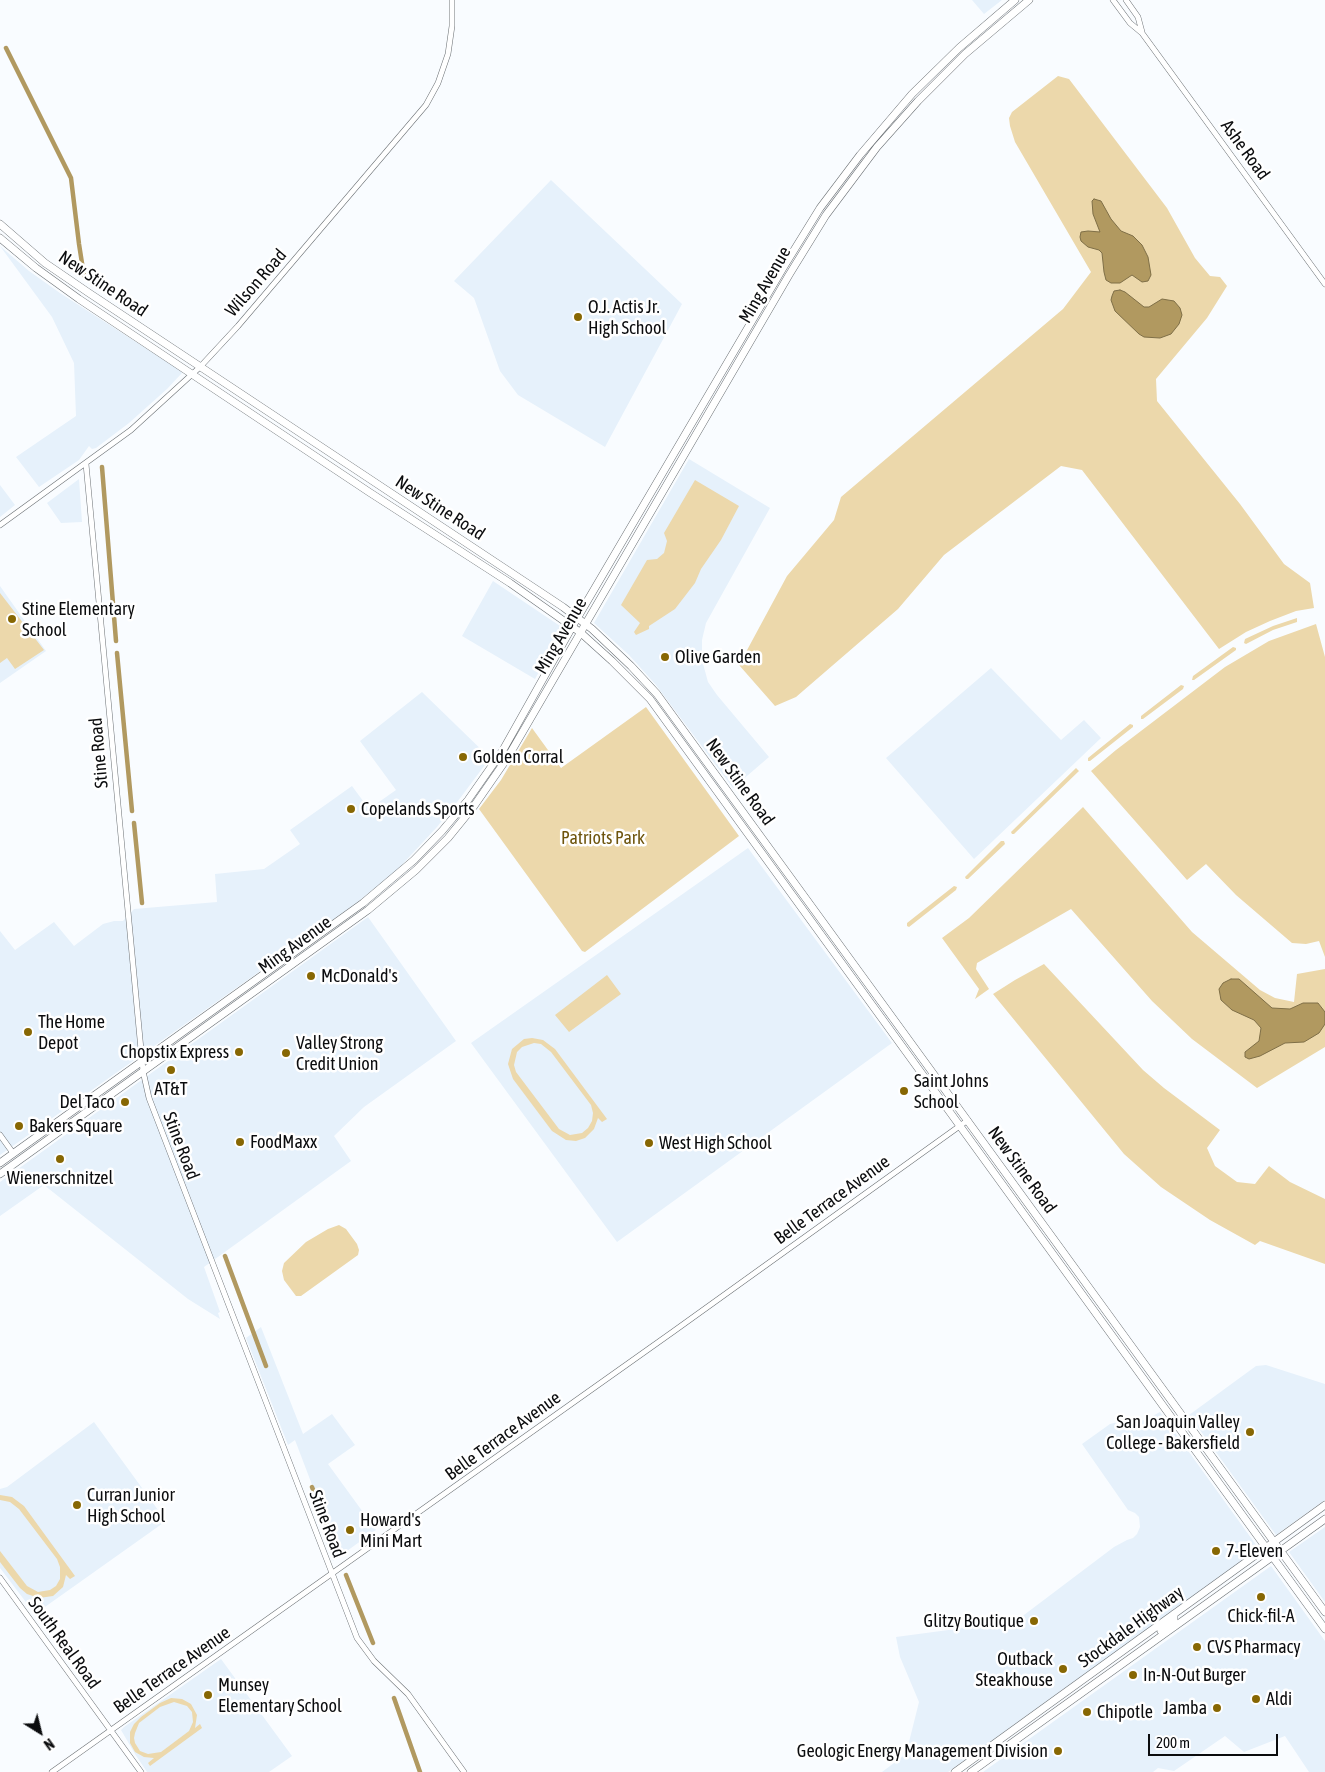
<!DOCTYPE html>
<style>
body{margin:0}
#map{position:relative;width:1325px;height:1772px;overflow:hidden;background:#f9fcff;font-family:"Asap Condensed",sans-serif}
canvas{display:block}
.north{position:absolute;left:15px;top:1707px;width:50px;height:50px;-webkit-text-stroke:4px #fff;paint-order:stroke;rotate:144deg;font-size:14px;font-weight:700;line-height:20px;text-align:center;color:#0b0c0e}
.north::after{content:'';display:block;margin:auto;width:18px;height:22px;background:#0b0c0e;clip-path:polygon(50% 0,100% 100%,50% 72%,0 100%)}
.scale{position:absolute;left:1148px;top:1734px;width:130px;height:22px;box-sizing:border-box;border:2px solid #0b0c0e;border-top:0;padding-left:6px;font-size:15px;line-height:18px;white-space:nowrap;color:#0b0c0e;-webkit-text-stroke:4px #fff;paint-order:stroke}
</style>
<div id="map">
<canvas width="1325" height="1772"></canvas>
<div class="north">N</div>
<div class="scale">200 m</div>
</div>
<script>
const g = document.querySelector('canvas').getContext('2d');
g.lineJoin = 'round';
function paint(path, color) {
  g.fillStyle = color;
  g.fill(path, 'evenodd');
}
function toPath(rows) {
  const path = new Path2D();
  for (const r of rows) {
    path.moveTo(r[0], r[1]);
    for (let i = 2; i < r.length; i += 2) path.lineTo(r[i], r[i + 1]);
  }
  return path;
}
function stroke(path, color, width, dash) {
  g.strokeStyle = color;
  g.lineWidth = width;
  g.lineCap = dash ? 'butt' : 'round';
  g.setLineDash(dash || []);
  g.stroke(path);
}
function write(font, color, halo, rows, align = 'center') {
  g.font = font + ' "Asap Condensed",sans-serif';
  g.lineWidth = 5;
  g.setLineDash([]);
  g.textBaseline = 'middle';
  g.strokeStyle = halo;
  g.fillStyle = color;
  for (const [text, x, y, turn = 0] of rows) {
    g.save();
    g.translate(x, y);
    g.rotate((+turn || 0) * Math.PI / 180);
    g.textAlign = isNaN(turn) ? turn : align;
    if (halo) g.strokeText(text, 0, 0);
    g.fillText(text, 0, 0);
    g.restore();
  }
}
paint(toPath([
 [972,0,1002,0,984,14],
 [551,180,682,304,605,447,518,395,500,371,474,298,454,281],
 [0,246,29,271,60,293,181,371,182,373,167,389,129,423,96,448,92,449,89,446,79,460,39,487,16,457,76,416,74,363,52,317],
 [689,459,770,508,706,623,702,640,702,660,708,682,717,695,769,757,733,788,656,685,629,655,594,623],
 [79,479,82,522,61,523,47,503],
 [0,485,15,505,0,517],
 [493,581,563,628,535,679,462,636],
 [0,586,46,651,0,683],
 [991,668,1061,740,1084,720,1101,738,974,859,886,758],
 [422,692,490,758,461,797,437,827,397,870,355,904,0,1155,0,931,15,950,54,922,74,946,103,924,114,921,123,921,134,909,217,902,215,874,264,869,300,844,290,830,352,786,369,809,396,790,360,741],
 [748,848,892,1043,617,1242,471,1043],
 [368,917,456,1041,364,1107,334,1136,351,1161,204,1267,220,1312,218,1313,220,1319,188,1299,44,1185,0,1216,0,1182],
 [261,1327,303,1434,332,1414,355,1445,328,1464,376,1530,333,1561,323,1535,330,1532,295,1440,288,1445,246,1338],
 [1266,1365,1325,1384,1325,1500,1276,1535,1189,1415,1256,1366],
 [1160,1412,1259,1549,948,1772,882,1772,906,1754,919,1702,900,1657,896,1637,1016,1621,1114,1547,1127,1540,1133,1538,1137,1534,1140,1527,1139,1517,1135,1513,1128,1510,1082,1444,1110,1424,1118,1422,1145,1420],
 [94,1422,166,1521,35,1614,0,1568,0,1489,7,1487],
 [1325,1527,1325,1602,1289,1552],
 [1271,1566,1325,1641,1325,1772,1309,1772,1285,1736,1244,1752,1225,1736,1174,1771,1158,1768,1153,1772,983,1772],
 [221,1659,292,1756,269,1772,147,1772,135,1754,121,1730,124,1727]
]), '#e6f1fb');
paint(toPath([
 [1058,76,1069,79,1167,208,1195,258,1210,276,1220,277,1227,286,1207,318,1156,379,1157,401,1240,504,1284,564,1310,583,1314,608,1296,611,1270,621,1246,632,1219,649,1082,470,1061,466,944,555,898,609,796,697,775,706,739,665,787,576,834,520,841,497,1063,309,1091,272,1015,142,1010,126,1009,118,1012,112],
 [695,480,739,506,721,540,701,569,695,583,675,609,649,626,649,629,636,635,634,632,640,623,621,605,647,560,657,559,664,553,667,541,664,533],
 [0,593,44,650,15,669,7,658,0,663],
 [1297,618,1297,622,1273,630,1246,644,1244,643,1245,639,1273,626],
 [1316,624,1325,657,1325,957,1319,941,1306,944,1292,943,1236,895,1206,864,1187,880,1091,771,1116,750,1225,667,1269,641],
 [1233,647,1236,648,1236,650,1194,680,1192,680,1193,676],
 [1181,685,1184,686,1183,689,1143,719,1141,719,1141,716],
 [646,707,739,836,585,952,582,951,479,809,501,780,532,728,561,768],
 [1130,724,1133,725,1133,727,1090,761,1088,761,1088,758],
 [1076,768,1079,771,1014,834,1012,834,1011,832],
 [1083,807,1192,932,1260,990,1275,998,1294,1002,1297,974,1325,969,1325,1047,1257,1088,1192,1039,1152,1001,1071,909,977,963,976,969,989,989,975,999,979,989,942,938,969,918],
 [1001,841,1004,841,1005,844,968,879,966,879,965,877],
 [954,886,957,887,956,890,909,927,907,926,907,923],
 [1044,964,1143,1070,1164,1088,1220,1130,1207,1148,1215,1166,1237,1182,1255,1184,1269,1166,1290,1182,1325,1199,1325,1264,1260,1241,1255,1245,1210,1220,1161,1187,1124,1154,993,994,1015,980],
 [607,975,621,994,569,1032,555,1015],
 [532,1038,543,1040,555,1049,607,1119,602,1122,598,1118,594,1129,585,1138,576,1141,566,1140,552,1131,513,1079,508,1064,512,1049,524,1039],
 [534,1043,541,1044,551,1052,591,1105,593,1113,592,1121,588,1128,582,1133,570,1135,559,1129,516,1072,514,1065,517,1052,522,1047],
 [339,1225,346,1229,357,1244,359,1250,358,1255,301,1296,296,1296,284,1280,282,1271,284,1263,306,1242,328,1229],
 [0,1495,12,1497,24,1506,75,1576,70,1579,66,1575,63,1587,53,1596,39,1598,27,1594,20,1588,0,1562,0,1551,27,1586,38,1592,50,1590,56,1586,60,1579,60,1567,57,1559,19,1509,10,1502,0,1500],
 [171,1698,182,1699,191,1704,197,1715,195,1728,200,1724,202,1728,150,1766,148,1763,154,1758,144,1757,135,1752,130,1743,130,1732,134,1724,141,1717,160,1703],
 [174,1702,187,1706,192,1712,193,1722,189,1731,161,1752,148,1754,140,1751,135,1743,134,1738,135,1733,139,1723,160,1707]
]), '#ecd8ab');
const water = toPath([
 [1094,199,1101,201,1111,219,1121,231,1133,236,1142,245,1148,257,1151,275,1148,281,1142,282,1132,275,1120,283,1111,283,1106,280,1104,272,1102,253,1099,250,1088,247,1081,241,1080,237,1081,232,1088,231,1100,232,1093,214,1092,201,1094,199],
 [1120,290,1125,292,1144,307,1149,307,1162,299,1174,301,1180,308,1182,315,1179,324,1171,334,1160,338,1144,337,1139,334,1115,311,1111,300,1112,296,1114,291,1120,290],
 [1231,979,1239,979,1272,1008,1290,1009,1303,1003,1318,1003,1325,1012,1325,1024,1319,1033,1304,1042,1285,1043,1260,1056,1249,1059,1245,1057,1245,1052,1259,1041,1261,1028,1254,1020,1232,1010,1221,1000,1219,989,1223,983,1231,979]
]);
paint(water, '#b19960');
stroke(water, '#7f6f47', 1);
stroke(toPath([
 [6,48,71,178,79,244,84,276],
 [102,467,116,641],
 [117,653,132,811],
 [134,823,142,903],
 [225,1256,266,1366],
 [312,1487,329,1531],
 [346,1575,373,1643],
 [394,1698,420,1772]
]), '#b19960', 4.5);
const minor = toPath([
 [1113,0,1130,23,1142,33,1325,284],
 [1126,0,1138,17,1142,32],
 [86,464,143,1071,149,1098,357,1638,374,1661,408,1694,464,1772],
 [0,525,131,430,200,367,238,326,426,105,438,83,448,54,452,26,452,0],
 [0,1135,13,1153],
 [0,1578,141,1772],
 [52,1772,674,1331,968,1120]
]);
const major = toPath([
 [0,224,45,263,89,293,563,607,592,629,631,666,657,694,1325,1612],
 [0,238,36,268,79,299,369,492,510,583,581,633,612,661,650,699,1325,1629],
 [0,1163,363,903,414,860,442,831,468,800,503,750,572,627,783,268,820,208,860,155,912,94,959,48,1015,0],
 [0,1174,368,910,416,870,448,838,474,806,508,757,789,275,826,215,877,147,918,101,965,54,1029,0],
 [1161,1631,1174,1620,1174,1614],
 [955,1772,1325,1505],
 [971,1772,1325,1519]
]);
stroke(minor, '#6b7074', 6);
stroke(major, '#6b7074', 8);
stroke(minor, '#fff', 5);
stroke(major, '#fff', 7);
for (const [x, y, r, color] of [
 [578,317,5,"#876703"],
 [12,619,5,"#876703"],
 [665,657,5,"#876703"],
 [463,757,5,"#876703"],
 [351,809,5,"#876703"],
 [311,976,5,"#876703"],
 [28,1032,5,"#876703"],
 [239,1052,5,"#876703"],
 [286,1053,5,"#876703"],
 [171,1070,5,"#876703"],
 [904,1091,5,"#876703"],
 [125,1102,5,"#876703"],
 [19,1126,5,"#876703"],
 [240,1142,5,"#876703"],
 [649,1143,5,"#876703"],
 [60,1159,5,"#876703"],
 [1250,1432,5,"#876703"],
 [77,1505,5,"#876703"],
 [350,1530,5,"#876703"],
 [1216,1551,5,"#876703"],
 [1261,1597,5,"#876703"],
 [1034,1621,5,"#876703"],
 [1197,1647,5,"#876703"],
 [1063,1669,5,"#876703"],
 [1133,1675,5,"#876703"],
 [208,1695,5,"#876703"],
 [1256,1699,5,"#876703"],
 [1217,1708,5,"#876703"],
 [1087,1712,5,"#876703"],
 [1058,1751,5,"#876703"]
]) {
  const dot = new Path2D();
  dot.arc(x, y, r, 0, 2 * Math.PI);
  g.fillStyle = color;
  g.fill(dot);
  stroke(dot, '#fff', 2);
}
write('18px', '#0b0c0e', '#fff', [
 ["Ashe Road",1245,150,54],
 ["Wilson Road",256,283,-49],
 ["New Stine Road",103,284,34],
 ["Ming Avenue",765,285,-60],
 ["New Stine Road",440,508,33],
 ["Ming Avenue",561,636,-60],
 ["Stine Road",99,753,-95],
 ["New Stine Road",740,782,54],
 ["Ming Avenue",295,945,-36],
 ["Stine Road",181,1146,69],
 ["New Stine Road",1022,1170,54],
 ["Belle Terrace Avenue",832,1200,-36],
 ["Belle Terrace Avenue",503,1436,-36],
 ["Stine Road",327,1524,69],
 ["Stockdale Highway",1131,1627,-36],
 ["South Real Road",64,1643,54],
 ["Belle Terrace Avenue",172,1670,-35]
]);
write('18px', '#0b0c0e', '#fff', [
 ["O.J. Actis Jr.",588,307],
 ["High School",588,328],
 ["Stine Elementary",22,609],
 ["School",22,630],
 ["Olive Garden",675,657],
 ["Golden Corral",473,757],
 ["Copelands Sports",361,809],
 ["McDonald's",321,976],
 ["The Home",38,1022],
 ["Depot",38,1043],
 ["Valley Strong",296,1043],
 ["Credit Union",296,1064],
 ["Chopstix Express",229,1052,"right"],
 ["Saint Johns",914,1081],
 ["School",914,1102],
 ["AT&T",171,1089,"center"],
 ["Del Taco",115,1102,"right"],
 ["Bakers Square",29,1126],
 ["FoodMaxx",250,1142],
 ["West High School",659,1143],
 ["Wienerschnitzel",60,1178,"center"],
 ["San Joaquin Valley",1240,1422,"right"],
 ["College - Bakersfield",1240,1443,"right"],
 ["Curran Junior",87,1495],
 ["High School",87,1516],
 ["Howard's",360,1520],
 ["Mini Mart",360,1541],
 ["7-Eleven",1226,1551],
 ["Chick-fil-A",1261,1616,"center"],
 ["Glitzy Boutique",1024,1621,"right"],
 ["CVS Pharmacy",1207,1647],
 ["Outback",1053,1659,"right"],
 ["Steakhouse",1053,1680,"right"],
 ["In-N-Out Burger",1143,1675],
 ["Munsey",218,1685],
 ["Elementary School",218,1706],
 ["Aldi",1266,1699],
 ["Jamba",1207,1708,"right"],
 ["Chipotle",1097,1712],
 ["Geologic Energy Management Division",1048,1751,"right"]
], 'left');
write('18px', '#6d540d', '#fff', [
 ["Patriots Park",603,838]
]);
</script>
